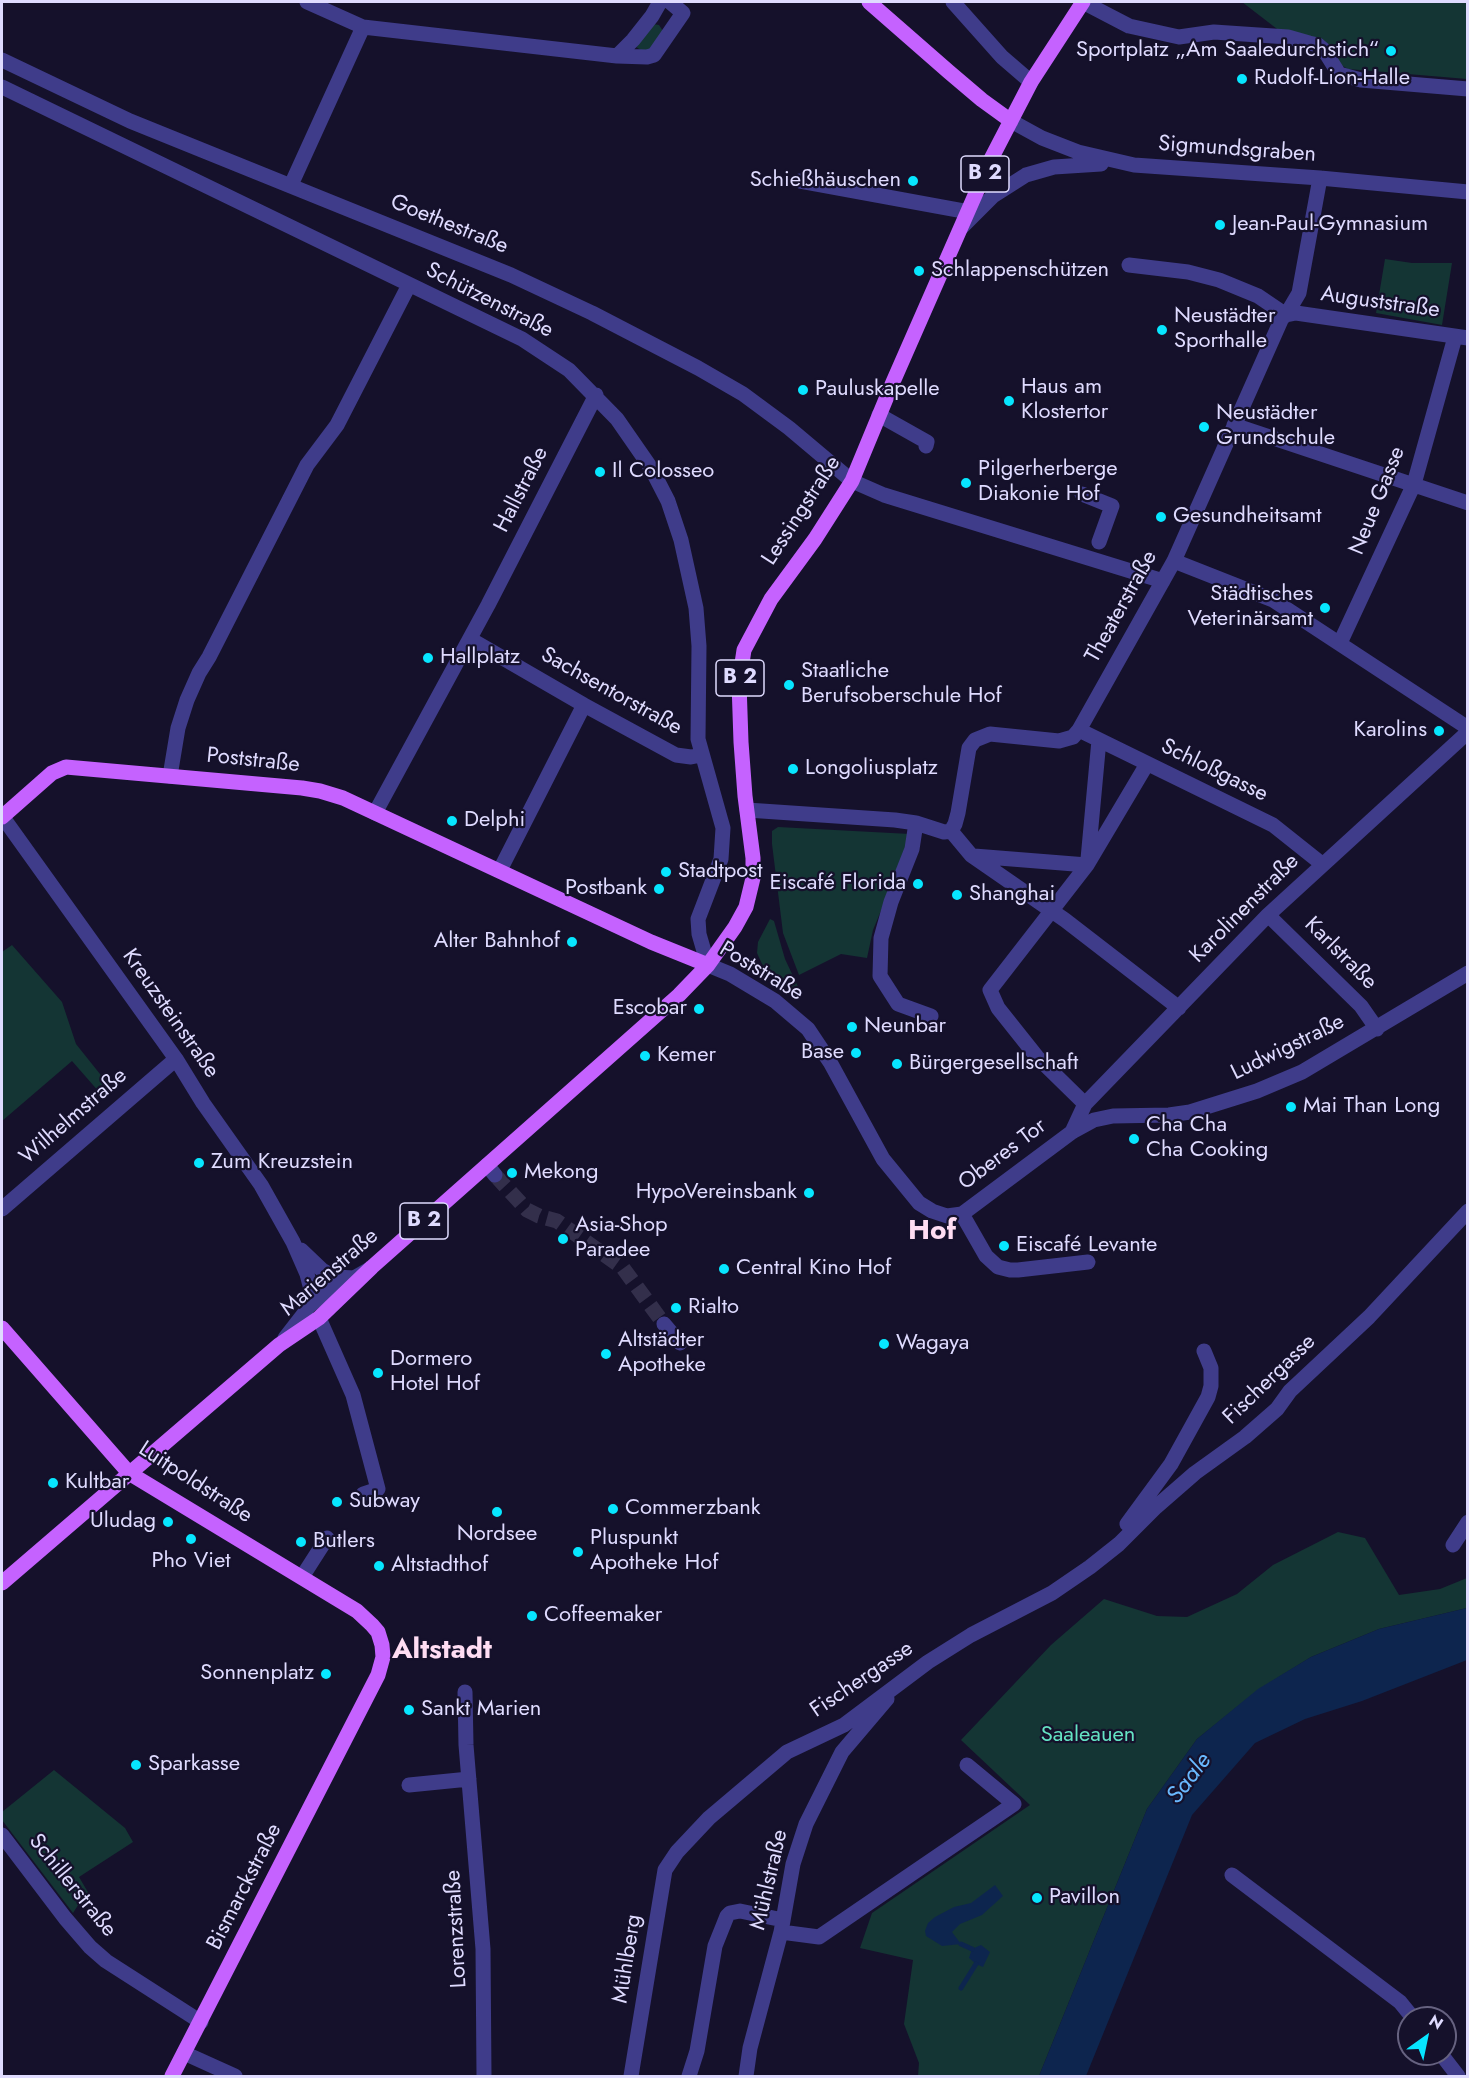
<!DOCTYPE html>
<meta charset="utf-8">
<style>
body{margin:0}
#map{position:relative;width:1469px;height:2078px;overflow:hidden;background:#15112b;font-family:Jost,sans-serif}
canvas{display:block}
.frame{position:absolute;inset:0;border:3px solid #dfdbff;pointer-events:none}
.north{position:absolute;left:1397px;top:2006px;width:60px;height:60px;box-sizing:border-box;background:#15112b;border:2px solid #666280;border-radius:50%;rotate:33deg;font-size:16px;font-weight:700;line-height:24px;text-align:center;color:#dfdbff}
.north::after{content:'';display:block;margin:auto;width:21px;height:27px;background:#07e6ff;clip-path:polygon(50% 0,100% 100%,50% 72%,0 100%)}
</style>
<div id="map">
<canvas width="1469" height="2078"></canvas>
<div class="frame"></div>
<div class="north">N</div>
</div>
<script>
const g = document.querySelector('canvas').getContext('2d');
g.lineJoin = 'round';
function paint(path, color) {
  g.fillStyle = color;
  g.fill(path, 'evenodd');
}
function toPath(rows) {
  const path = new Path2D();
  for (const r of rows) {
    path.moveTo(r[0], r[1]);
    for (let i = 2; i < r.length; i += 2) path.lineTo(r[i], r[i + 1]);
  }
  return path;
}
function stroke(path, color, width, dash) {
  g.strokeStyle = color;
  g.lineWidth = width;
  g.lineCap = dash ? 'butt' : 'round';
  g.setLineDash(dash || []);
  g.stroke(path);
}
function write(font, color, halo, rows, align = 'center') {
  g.font = font + ' Jost,sans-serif';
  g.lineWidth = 4.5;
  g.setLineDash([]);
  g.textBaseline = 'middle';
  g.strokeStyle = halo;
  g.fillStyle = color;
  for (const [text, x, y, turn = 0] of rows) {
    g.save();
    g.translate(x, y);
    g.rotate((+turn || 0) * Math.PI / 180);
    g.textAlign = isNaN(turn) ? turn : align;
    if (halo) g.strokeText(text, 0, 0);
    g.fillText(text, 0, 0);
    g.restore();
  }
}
paint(toPath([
 [1242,2,1467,2,1467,79,1348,69,1281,32],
 [653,24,659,25,663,31,652,49,646,51,641,50,636,47],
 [1385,259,1412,263,1452,263,1442,325,1376,313],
 [778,827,910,834,904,855,873,930,867,958,841,954,799,975,783,933,772,844,772,831],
 [770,919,774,921,785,959,802,995,771,974,762,964,757,953,758,942],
 [12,945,62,1002,76,1044,112,1089,100,1093,72,1061,2,1121,2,952],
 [1338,1532,1365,1538,1399,1595,1440,1589,1467,1578,1467,1608,1379,1629,1311,1657,1258,1690,1197,1739,1147,1809,1039,2076,918,2076,919,2063,904,2024,913,1960,860,1948,872,1913,1030,1805,961,1740,1051,1645,1104,1599,1157,1616,1187,1617,1237,1594,1273,1565],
 [54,1770,125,1828,133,1842,79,1877,89,1894,84,1896,73,1913,2,1820,2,1812]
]), '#143534');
paint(toPath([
 [1467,1608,1467,1660,1362,1701,1305,1719,1255,1743,1192,1815,1086,2076,1039,2076,1147,1809,1197,1739,1258,1689,1311,1657,1379,1629],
 [995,1885,1003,1896,982,1915,960,1924,952,1932,961,1944,942,1946,926,1936,925,1931,928,1923,935,1917,954,1907,971,1903],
 [981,1945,990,1952,983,1967,976,1964,969,1958,972,1949]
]), '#0d254e');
stroke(toPath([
 [961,1944,972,1949],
 [961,1988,976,1964]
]), '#0d254e', 5);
stroke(toPath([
 [495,1175,527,1210,539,1216,557,1221,623,1268,664,1324]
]), '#332f4b', 15, [15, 8]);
stroke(toPath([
 [307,2,363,27,617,56,647,57,654,55,683,13,670,2],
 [953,2,1002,57,1031,82],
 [1083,2,1129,26,1179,37,1214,32,1288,37,1309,43,1318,45,1324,50,1339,74,1361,80,1468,89],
 [617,56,633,40,652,16,660,2],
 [2,60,130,121,511,275,592,313,698,368,743,394,789,428,852,481,884,495,1163,581],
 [2,87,522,339,569,370,617,419,651,468,668,501,681,540,696,608,699,646,698,739,723,828,721,859,698,919,699,934,708,965,730,974,775,1001,808,1029,830,1062,883,1159,919,1203,932,1211,947,1216,962,1214,1072,1132,1094,1120,1113,1116,1169,1115,1190,1112,1257,1091,1302,1072,1468,973],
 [1011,121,1042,138,1078,152,1134,165,1320,178,1468,192],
 [800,181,969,212],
 [291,185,363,27],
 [962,227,993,196,1026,175,1054,167,1101,164],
 [1129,265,1188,272,1219,280,1258,296,1286,315],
 [1286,315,1296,313,1468,338],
 [879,415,927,442,926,446],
 [1234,425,1468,503],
 [1082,494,1112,506,1099,542],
 [1174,561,1273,600,1468,728],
 [470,639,584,705,676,755,691,757,701,755],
 [1340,643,1414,484,1455,337],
 [1079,730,1273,825,1322,864],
 [170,776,178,728,187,700,199,673,209,657,307,465,337,425,409,285],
 [747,810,895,820,916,823,944,832,951,831],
 [375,813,488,605,596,395],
 [2,816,176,1059,203,1103,261,1185,293,1242,307,1274,312,1293,306,1311,285,1338],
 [916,823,912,849,891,902,881,938,880,976,898,1004,931,1016],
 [951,831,955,824,958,813,969,748,975,740,990,734,1059,741,1073,737,1079,730,1174,561,1282,318,1286,315,1299,293,1320,178],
 [951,831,971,855,1065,920,1179,1008],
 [974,856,1087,865],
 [1088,859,1099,740],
 [500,870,584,705],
 [1268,915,1361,1006,1377,1029],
 [1085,1104,1037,1057,998,1008,990,990,1087,865,1147,764],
 [1072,1132,1085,1104,1268,915,1468,732],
 [487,1165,495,1175],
 [2,1209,176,1059],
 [962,1214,986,1256,998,1267,1010,1270,1018,1270,1088,1262],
 [301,1250,322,1270,335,1277,354,1278,368,1270],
 [308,1307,343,1278],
 [319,1318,353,1395,378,1489,363,1494],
 [664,1324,680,1343],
 [1127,1524,1171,1464,1208,1397,1211,1386,1211,1368,1204,1351],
 [1453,1545,1468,1522],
 [302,1577,327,1538],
 [465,1692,466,1745,483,1949,484,2076],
 [409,1785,469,1779],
 [2,1835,65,1918,90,1947,106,1961,201,2022],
 [1232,1875,1400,2002,1413,2018],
 [781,1932,819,1937,1014,1804,967,1765],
 [184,2053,235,2076],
 [1441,2054,1458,2076],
 [631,2076,665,1870,677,1852,709,1818,787,1752,844,1725,928,1662,971,1635,1052,1593,1090,1567,1119,1544,1156,1507,1195,1473,1245,1437,1277,1409,1290,1391,1369,1317,1468,1211],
 [689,2076,697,2051,715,1946,727,1916,730,1913,740,1911,783,1920],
 [746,2076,750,2048,781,1932,793,1864,806,1824,842,1752,887,1699]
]), '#3f3c8a', 15);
stroke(toPath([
 [869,2,949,72,982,100,1011,121],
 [2,817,52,773,66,767,302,788,320,791,343,798,651,942,708,965],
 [2,1328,129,1473,357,1611,372,1625,378,1632,382,1645,383,1657,378,1675,172,2076],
 [2,1583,279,1345,319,1318,372,1267,679,995,708,965,735,927,746,907,753,878,753,858,745,796,741,742,739,683,744,650,771,599,815,539,852,481,893,382,990,161,1031,82,1083,2]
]), '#c562ff', 15);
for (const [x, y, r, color] of [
 [1391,51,6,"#07e6ff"],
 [1242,79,6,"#07e6ff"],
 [913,181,6,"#07e6ff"],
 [1220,225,6,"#07e6ff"],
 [919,271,6,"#07e6ff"],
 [1162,330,6,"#07e6ff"],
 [803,390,6,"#07e6ff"],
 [1009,401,6,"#07e6ff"],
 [1204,427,6,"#07e6ff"],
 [600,472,6,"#07e6ff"],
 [966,483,6,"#07e6ff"],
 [1161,517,6,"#07e6ff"],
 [1325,608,6,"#07e6ff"],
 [428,658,6,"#07e6ff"],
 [789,685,6,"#07e6ff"],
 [1439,731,6,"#07e6ff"],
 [793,769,6,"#07e6ff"],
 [452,821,6,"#07e6ff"],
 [666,872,6,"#07e6ff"],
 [918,884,6,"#07e6ff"],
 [659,889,6,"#07e6ff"],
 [957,895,6,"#07e6ff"],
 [572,942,6,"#07e6ff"],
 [699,1009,6,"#07e6ff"],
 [852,1027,6,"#07e6ff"],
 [856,1053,6,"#07e6ff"],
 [645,1056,6,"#07e6ff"],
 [897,1064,6,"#07e6ff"],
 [1291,1107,6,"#07e6ff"],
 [1134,1139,6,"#07e6ff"],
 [199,1163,6,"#07e6ff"],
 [512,1173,6,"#07e6ff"],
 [809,1193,6,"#07e6ff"],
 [563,1239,6,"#07e6ff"],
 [1004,1246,6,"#07e6ff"],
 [724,1269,6,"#07e6ff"],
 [676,1308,6,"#07e6ff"],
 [884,1344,6,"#07e6ff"],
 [606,1354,6,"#07e6ff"],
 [378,1373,6,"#07e6ff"],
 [53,1483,6,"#07e6ff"],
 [337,1502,6,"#07e6ff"],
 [613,1509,6,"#07e6ff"],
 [497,1512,6,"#07e6ff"],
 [168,1522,6,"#07e6ff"],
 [191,1539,6,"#07e6ff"],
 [301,1542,6,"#07e6ff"],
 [578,1552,6,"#07e6ff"],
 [379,1566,6,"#07e6ff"],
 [532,1616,6,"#07e6ff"],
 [326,1674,6,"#07e6ff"],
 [409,1710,6,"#07e6ff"],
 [136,1765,6,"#07e6ff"],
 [1037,1898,6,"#07e6ff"]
]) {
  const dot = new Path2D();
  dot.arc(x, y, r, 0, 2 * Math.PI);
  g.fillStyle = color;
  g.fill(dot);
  stroke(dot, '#15112b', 2);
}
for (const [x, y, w] of [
 [985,174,48],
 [740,678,48],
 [424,1221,48]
]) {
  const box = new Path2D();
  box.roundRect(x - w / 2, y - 18, w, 36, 4.5);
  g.fillStyle = '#15112b';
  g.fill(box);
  stroke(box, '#dfdbff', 1.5);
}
write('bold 21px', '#dfdbff', null, [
 ["B 2",985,174],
 ["B 2",740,678],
 ["B 2",424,1221]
]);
write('22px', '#dfdbff', '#15112b', [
 ["Sportplatz „Am Saaledurchstich“",1379,51,"right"],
 ["Rudolf-Lion-Halle",1254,79],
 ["Schießhäuschen",901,181,"right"],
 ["Jean-Paul-Gymnasium",1232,225],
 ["Schlappenschützen",931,271],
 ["Neustädter",1174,317],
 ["Sporthalle",1174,342],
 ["Haus am",1021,388],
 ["Klostertor",1021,413],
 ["Pauluskapelle",815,390],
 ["Neustädter",1216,414],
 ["Grundschule",1216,439],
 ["Pilgerherberge",978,470],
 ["Diakonie Hof",978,495],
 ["Il Colosseo",612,472],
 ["Gesundheitsamt",1173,517],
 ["Städtisches",1313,595,"right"],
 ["Veterinärsamt",1313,620,"right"],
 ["Hallplatz",440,658],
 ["Staatliche",801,672],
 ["Berufsoberschule Hof",801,697],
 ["Karolins",1427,731,"right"],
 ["Longoliusplatz",805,769],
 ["Delphi",464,821],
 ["Stadtpost",678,872],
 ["Eiscafé Florida",906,884,"right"],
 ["Postbank",647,889,"right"],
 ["Shanghai",969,895],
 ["Alter Bahnhof",560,942,"right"],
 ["Escobar",687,1009,"right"],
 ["Neunbar",864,1027],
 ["Base",844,1053,"right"],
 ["Kemer",657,1056],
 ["Bürgergesellschaft",909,1064],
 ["Mai Than Long",1303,1107],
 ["Cha Cha",1146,1126],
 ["Cha Cooking",1146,1151],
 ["Zum Kreuzstein",211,1163],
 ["Mekong",524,1173],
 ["HypoVereinsbank",797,1193,"right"],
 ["Asia-Shop",575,1226],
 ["Paradee",575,1251],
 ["Eiscafé Levante",1016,1246],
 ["Central Kino Hof",736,1269],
 ["Rialto",688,1308],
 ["Altstädter",618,1341],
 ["Apotheke",618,1366],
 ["Wagaya",896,1344],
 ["Dormero",390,1360],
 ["Hotel Hof",390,1385],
 ["Kultbar",65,1483],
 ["Subway",349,1502],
 ["Commerzbank",625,1509],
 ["Uludag",156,1522,"right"],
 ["Nordsee",497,1535,"center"],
 ["Pluspunkt",590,1539],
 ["Apotheke Hof",590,1564],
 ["Butlers",313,1542],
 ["Pho Viet",191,1562,"center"],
 ["Altstadthof",391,1566],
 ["Coffeemaker",544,1616],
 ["Sonnenplatz",314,1674,"right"],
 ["Sankt Marien",421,1710],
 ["Sparkasse",148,1765],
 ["Pavillon",1049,1898]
], 'left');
write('22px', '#dfdbff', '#15112b', [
 ["Sigmundsgraben",1237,150,4],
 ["Goethestraße",449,225,22],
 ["Schützenstraße",489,301,27],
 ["Auguststraße",1380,303,8],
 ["Hallstraße",522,490,-63],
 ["Neue Gasse",1378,501,-68],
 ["Lessingstraße",802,511,-57],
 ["Theaterstraße",1122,607,-61],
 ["Sachsentorstraße",611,692,29],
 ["Poststraße",253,761,6],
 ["Schloßgasse",1214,771,26],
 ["Karolinenstraße",1245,909,-45],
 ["Karlstraße",1340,954,45],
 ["Poststraße",761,972,31],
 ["Kreuzsteinstraße",170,1014,55],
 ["Ludwigstraße",1288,1048,-26],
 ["Wilhelmstraße",74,1117,-41],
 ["Oberes Tor",1003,1155,-37],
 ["Marienstraße",330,1273,-41],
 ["Fischergasse",1270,1380,-44],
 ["Luitpoldstraße",195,1483,33],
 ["Fischergasse",862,1680,-34],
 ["Mühlstraße",770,1880,-77],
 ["Schillerstraße",72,1886,51],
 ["Bismarckstraße",245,1887,-63],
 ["Lorenzstraße",457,1929,-93],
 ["Mühlberg",628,1959,-81]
]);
write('22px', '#64e2c3', '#15112b', [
 ["Saaleauen",1088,1736]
]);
write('italic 24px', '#69b9ff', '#15112b', [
 ["Saale",1190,1779,-53]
]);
write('bold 28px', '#ffddf3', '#15112b', [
 ["Hof",932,1232],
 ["Altstadt",442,1651]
]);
</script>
